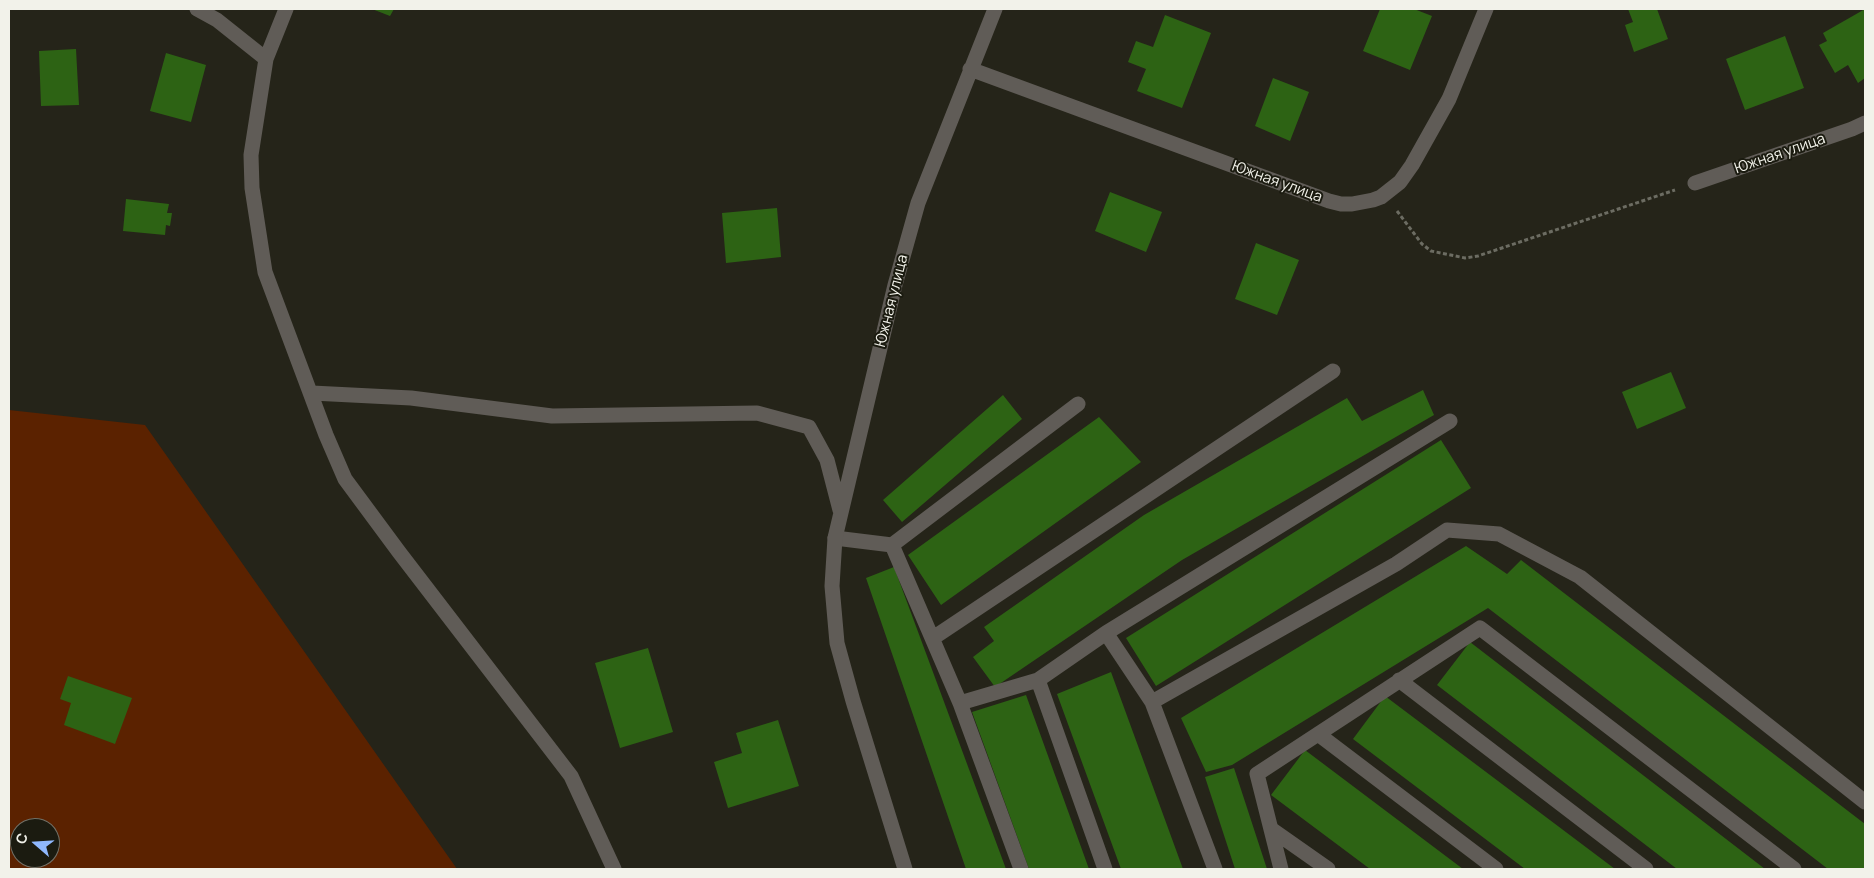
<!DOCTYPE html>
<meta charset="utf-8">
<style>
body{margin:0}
#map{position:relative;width:1874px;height:878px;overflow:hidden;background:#252419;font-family:Manrope,sans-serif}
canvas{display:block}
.frame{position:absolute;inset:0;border:10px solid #f2f2ea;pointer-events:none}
.north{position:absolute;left:10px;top:818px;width:50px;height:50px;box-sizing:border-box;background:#1b1b10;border:1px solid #717167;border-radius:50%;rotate:289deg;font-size:14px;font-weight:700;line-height:20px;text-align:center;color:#f2f2ea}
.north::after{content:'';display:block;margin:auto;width:18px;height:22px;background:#90b8fd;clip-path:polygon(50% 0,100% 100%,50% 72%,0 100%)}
</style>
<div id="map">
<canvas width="1874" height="878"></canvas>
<div class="frame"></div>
<div class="north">С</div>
</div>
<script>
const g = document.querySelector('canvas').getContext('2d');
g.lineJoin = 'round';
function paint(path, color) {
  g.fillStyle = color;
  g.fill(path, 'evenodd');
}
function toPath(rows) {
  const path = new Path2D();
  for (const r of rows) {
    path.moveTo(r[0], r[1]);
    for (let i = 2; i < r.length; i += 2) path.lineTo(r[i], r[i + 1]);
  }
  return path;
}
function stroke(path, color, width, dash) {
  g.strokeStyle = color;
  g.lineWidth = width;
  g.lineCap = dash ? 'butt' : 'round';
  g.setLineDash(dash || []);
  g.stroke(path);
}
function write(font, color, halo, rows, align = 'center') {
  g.font = font + ' Manrope,sans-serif';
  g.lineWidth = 4;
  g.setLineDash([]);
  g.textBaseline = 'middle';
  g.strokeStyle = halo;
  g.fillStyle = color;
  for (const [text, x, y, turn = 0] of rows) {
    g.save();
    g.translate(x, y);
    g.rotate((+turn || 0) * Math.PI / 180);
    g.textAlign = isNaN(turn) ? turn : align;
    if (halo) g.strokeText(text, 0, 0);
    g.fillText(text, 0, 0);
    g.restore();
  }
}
paint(toPath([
 [9,410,145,425,457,869,9,869],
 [20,828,50,828,50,858,20,858]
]), '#5b2200');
paint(toPath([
 [372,9,394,9,390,16],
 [1380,9,1414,9,1432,16,1410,70,1363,51],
 [1628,9,1657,9,1668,39,1634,52,1625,25,1633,22],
 [1865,9,1865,78,1858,83,1848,65,1835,73,1819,45,1827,41,1823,33],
 [1165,15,1211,33,1182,108,1137,91,1146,69,1128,62,1136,41,1153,47],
 [1785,36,1804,88,1745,110,1726,59],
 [76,49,79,105,41,106,39,51],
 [166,53,206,65,191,122,150,111],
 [1273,78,1309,92,1290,141,1255,126],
 [1110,192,1162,212,1146,252,1095,231],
 [126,199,169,204,167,213,172,213,170,226,166,225,165,235,123,231],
 [777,208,781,257,726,263,722,213],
 [1256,243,1299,260,1277,315,1235,299],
 [1671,372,1686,408,1637,429,1622,392],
 [1423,390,1434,415,1182,560,995,687,973,657,994,641,984,627,1144,515,1347,398,1362,421],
 [1003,395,1022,419,902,522,883,500],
 [1099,417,1141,462,941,605,908,555],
 [1441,440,1471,488,1156,686,1126,638],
 [1466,546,1507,574,1521,560,1865,824,1865,869,1828,869,1488,608,1232,765,1206,772,1181,718],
 [894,567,1006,869,966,869,866,578],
 [1470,642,1765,869,1677,869,1437,685],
 [648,648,673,732,620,748,595,663],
 [1111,672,1183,869,1121,869,1057,694],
 [68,676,132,698,115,744,64,725,71,703,60,699],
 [1026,695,1089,869,1029,869,972,712],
 [1385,696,1615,869,1525,869,1353,739],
 [778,720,799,786,728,808,714,762,742,753,736,733],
 [1305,750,1463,869,1370,869,1271,795],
 [1234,768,1267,869,1235,869,1205,777]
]), '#2d6314');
stroke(toPath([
 [1397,211,1422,244,1431,251,1465,258,1478,256,1675,190]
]), '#6c6c62', 3, [4, 2.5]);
stroke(toPath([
 [835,538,892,545,960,703,1038,680,1106,633,1152,702,1396,564,1447,530,1499,534,1580,577,1865,802],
 [892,545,1078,404],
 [1106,633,1450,421],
 [933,638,1333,371],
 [1038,680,1105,869],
 [1399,680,1646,869],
 [1152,702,1215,869],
 [960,703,1021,869],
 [1318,734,1496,869],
 [1271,829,1328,869],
 [1281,869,1257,774,1480,628,1794,869]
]), '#605c57', 15);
stroke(toPath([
 [197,9,217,20,266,59],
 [286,9,266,59,251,155,252,188,265,272,326,435,345,479,399,552,571,776,614,869],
 [970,69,1329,201,1341,204,1352,204,1373,200,1381,197,1400,182,1412,165,1449,99,1486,9],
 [1695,183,1852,129,1865,123],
 [312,393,411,398,552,416,757,413,809,427,827,460,840,510],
 [905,869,853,701,837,643,832,586,835,538,895,285,918,203,995,9]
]), '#605c57', 15);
write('15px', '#f2f2ea', '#1b1b10', [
 ["Южная улица",1780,154,-19],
 ["Южная улица",1277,182,20],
 ["Южная улица",892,301,-76]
]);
</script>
